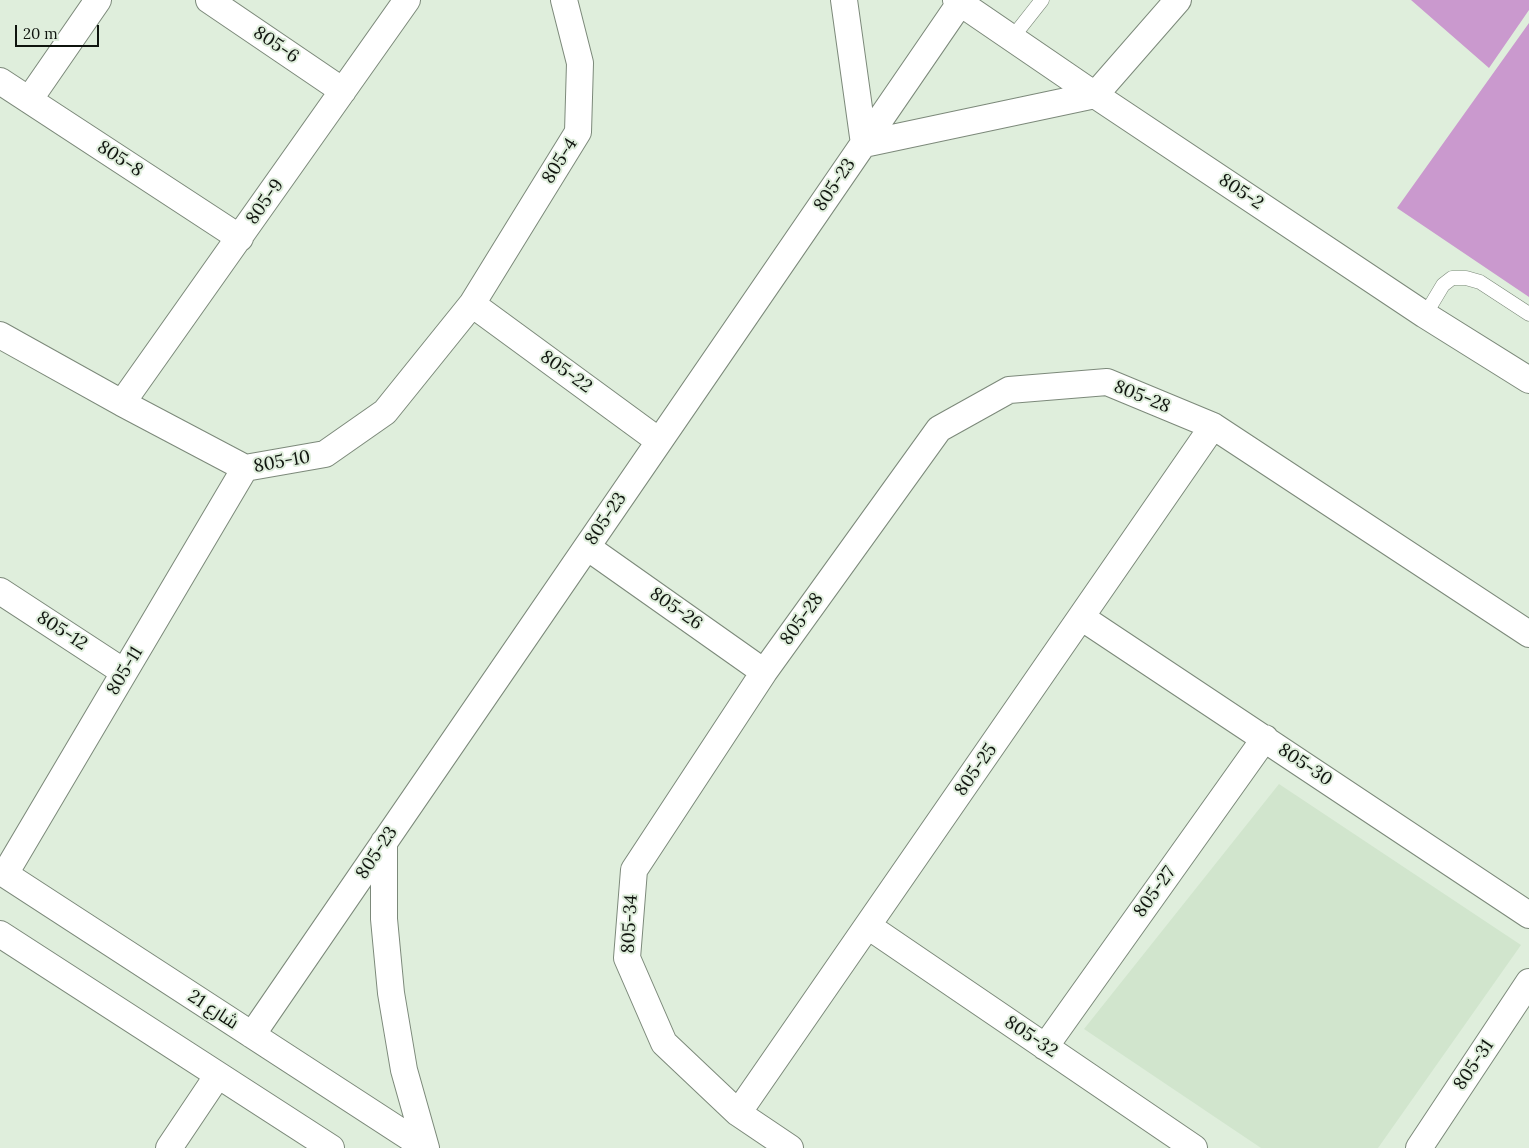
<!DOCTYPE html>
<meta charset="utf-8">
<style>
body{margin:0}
#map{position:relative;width:1529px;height:1148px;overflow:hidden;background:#dfeedc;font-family:Lora,serif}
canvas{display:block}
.scale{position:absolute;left:15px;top:25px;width:84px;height:22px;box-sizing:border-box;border:2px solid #0f140e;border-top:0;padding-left:6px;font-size:15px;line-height:18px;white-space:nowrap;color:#0f140e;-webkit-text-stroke:4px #dfeedc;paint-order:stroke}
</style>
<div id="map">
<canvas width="1529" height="1148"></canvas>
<div class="scale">20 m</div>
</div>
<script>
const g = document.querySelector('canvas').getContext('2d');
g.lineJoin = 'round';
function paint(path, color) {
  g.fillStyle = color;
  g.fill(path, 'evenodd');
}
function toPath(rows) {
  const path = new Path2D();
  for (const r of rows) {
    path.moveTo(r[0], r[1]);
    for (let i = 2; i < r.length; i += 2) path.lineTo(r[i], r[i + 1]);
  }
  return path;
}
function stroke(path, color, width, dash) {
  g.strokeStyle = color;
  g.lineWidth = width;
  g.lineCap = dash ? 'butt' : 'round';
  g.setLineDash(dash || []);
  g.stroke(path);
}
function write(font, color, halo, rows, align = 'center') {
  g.font = font + ' Lora,Cairo,serif';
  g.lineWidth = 4;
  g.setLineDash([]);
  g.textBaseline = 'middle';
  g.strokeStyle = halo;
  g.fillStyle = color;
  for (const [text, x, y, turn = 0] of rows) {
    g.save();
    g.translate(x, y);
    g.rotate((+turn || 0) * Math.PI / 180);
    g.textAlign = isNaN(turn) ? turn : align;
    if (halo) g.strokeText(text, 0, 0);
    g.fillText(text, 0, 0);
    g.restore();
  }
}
paint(toPath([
 [1279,784,1521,945,1378,1148,1261,1148,1084,1029]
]), '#d1e5cd');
paint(toPath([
 [1411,0,1529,0,1529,10,1489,68],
 [1529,23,1529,297,1397,208]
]), '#ca99ce');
const service = toPath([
 [1012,38,1042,0],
 [1425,315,1443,285,1452,278,1466,278,1480,282,1529,314]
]);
const minor = toPath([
 [209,0,343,91],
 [844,0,864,144,1095,95,1178,0],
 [956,0,1095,95,1425,315,1529,380],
 [0,81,240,238],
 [29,100,98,0],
 [472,304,659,441],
 [0,335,122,403,245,468,325,454,385,412,472,304,578,132,580,63,564,0],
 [122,403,407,0],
 [587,547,764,672],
 [0,591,124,672],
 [1081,617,1529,915],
 [384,842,384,919,391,993,404,1070,426,1148],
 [0,871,426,1148],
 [5,874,245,468],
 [868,926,1194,1148],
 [0,934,331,1148],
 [252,1035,960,3],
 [1045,1047,1265,738],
 [738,1113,1213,426],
 [169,1148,218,1075],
 [790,1148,738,1113,664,1043,627,958,634,870,764,672,939,429,1009,390,1107,382,1213,426,1529,634],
 [1419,1148,1529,982]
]);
stroke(service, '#7c897a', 15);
stroke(minor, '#7c897a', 28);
stroke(service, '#fff', 14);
stroke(minor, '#fff', 26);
write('18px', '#0f140e', '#dfeedc', [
 ["805-6",276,45,34],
 ["805-8",120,159,33],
 ["805-4",560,161,-58],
 ["805-23",835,185,-56],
 ["805-2",1241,192,34],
 ["805-9",265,202,-55],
 ["805-22",566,372,36],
 ["805-28",1142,397,22],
 ["805-10",282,462,-10],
 ["805-23",606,519,-56],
 ["805-26",676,609,35],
 ["805-28",802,619,-54],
 ["805-12",62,631,33],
 ["805-11",125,671,-59],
 ["805-30",1305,765,34],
 ["805-25",976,770,-55],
 ["805-23",377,853,-56],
 ["805-27",1155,892,-54],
 ["805-34",630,924,-87],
 ["شارع 21",213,1010,33],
 ["805-32",1031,1037,34],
 ["805-31",1474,1065,-56]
]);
</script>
